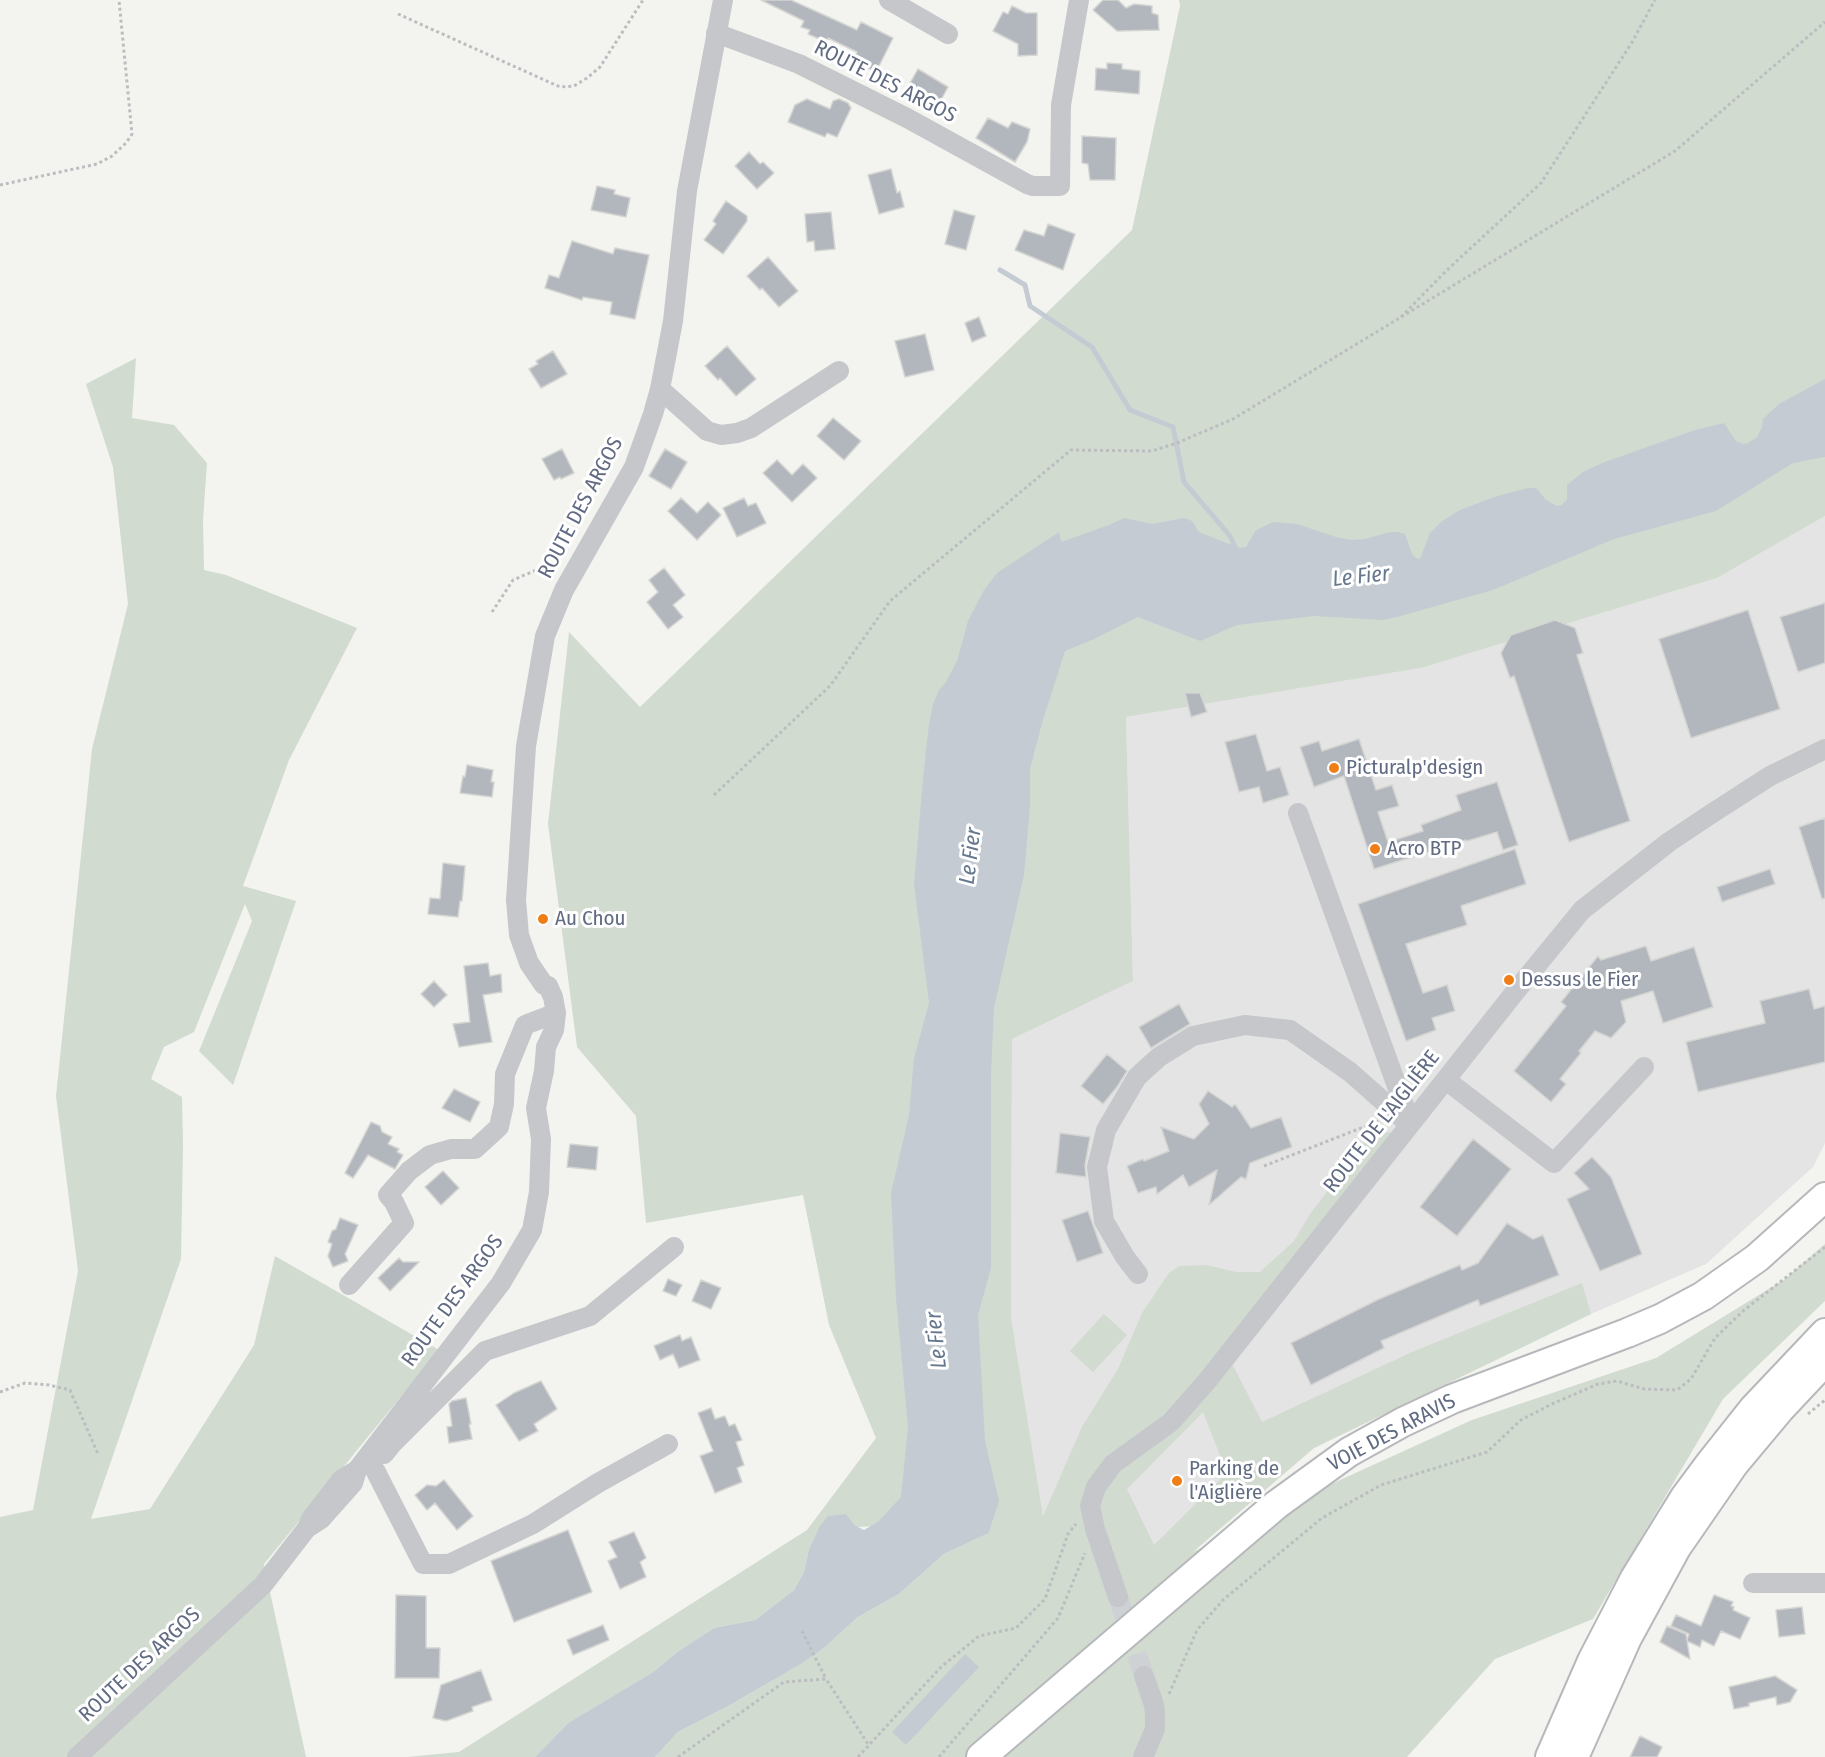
<!DOCTYPE html>
<meta charset="utf-8">
<style>
body{margin:0}
canvas{display:block;background:#f3f4ef}
</style>
<canvas width="1825" height="1757"></canvas>
<script>
const g = document.querySelector('canvas').getContext('2d');
g.lineJoin = 'round';
function paint(path, color) {
  g.fillStyle = color;
  g.fill(path, 'evenodd');
}
function toPath(rows) {
  const path = new Path2D();
  for (const r of rows) {
    path.moveTo(r[0], r[1]);
    for (let i = 2; i < r.length; i += 2) path.lineTo(r[i], r[i + 1]);
  }
  return path;
}
function stroke(path, color, width, dash) {
  g.strokeStyle = color;
  g.lineWidth = width;
  g.lineCap = dash ? 'butt' : 'round';
  g.setLineDash(dash || []);
  g.stroke(path);
}
function write(font, color, halo, rows, align = 'center') {
  g.font = font + ' "Fira Sans Condensed",sans-serif';
  g.lineWidth = 6;
  g.setLineDash([]);
  g.textBaseline = 'middle';
  g.strokeStyle = halo;
  g.fillStyle = color;
  for (const [text, x, y, turn = 0] of rows) {
    g.save();
    g.translate(x, y);
    g.rotate((+turn || 0) * Math.PI / 180);
    g.textAlign = isNaN(turn) ? turn : align;
    if (halo) g.strokeText(text, 0, 0);
    g.fillText(text, 0, 0);
    g.restore();
  }
}
paint(toPath([
 [1825,516,1825,1143,1813,1167,1706,1264,1591,1314,1314,1448,1190,1554,1043,1517,1011,1317,1012,1039,1133,981,1126,717,1421,668,1717,578]
]), '#e3e4e3');
paint(toPath([
 [1179,0,1825,0,1825,516,1717,578,1421,668,1126,717,1133,981,1012,1039,1011,1317,1043,1516,1082,1427,1118,1369,1142,1313,1169,1273,1179,1266,1206,1265,1236,1272,1260,1272,1294,1241,1310,1214,1336,1180,1358,1145,1388,1132,1396,1134,1225,1350,1262,1422,1412,1352,1582,1283,1591,1314,1314,1448,1193,1552,1296,1500,1472,1420,1656,1358,1785,1279,1825,1244,1825,1301,1723,1399,1593,1619,1495,1659,1407,1757,655,1757,678,1732,730,1705,801,1664,824,1648,858,1617,899,1594,944,1554,989,1533,993,1520,818,1529,809,1549,804,1572,794,1590,755,1620,714,1628,680,1650,653,1672,568,1723,535,1757,407,1757,459,1752,807,1530,876,1438,829,1325,803,1195,646,1223,636,1116,577,1047,548,824,569,632,640,707,1132,230,1180,6],
 [1203,1412,1227,1473,1154,1545,1127,1489],
 [136,358,132,418,174,425,207,463,203,520,204,570,226,575,357,628,289,760,243,886,296,901,233,1085,199,1051,252,921,245,904,194,1032,164,1047,151,1079,182,1097,183,1145,181,1259,91,1519,150,1509,254,1345,275,1256,439,1350,264,1564,306,1757,0,1757,0,1517,33,1510,78,1271,56,1096,92,749,128,604,113,467,86,384],
 [1104,1314,1127,1335,1093,1372,1070,1351]
]), '#d2dbd0');
paint(toPath([
 [1825,379,1825,457,1793,463,1716,511,1614,539,1493,590,1397,617,1383,620,1314,616,1237,625,1200,641,1138,617,1092,640,1065,651,1042,723,1030,769,1030,806,1024,875,994,1008,991,1074,991,1268,978,1315,985,1441,999,1501,989,1533,944,1554,899,1594,858,1617,824,1648,801,1664,730,1705,678,1732,655,1757,535,1757,568,1723,653,1672,680,1650,714,1628,755,1620,794,1590,804,1572,809,1549,818,1529,828,1516,846,1514,854,1525,864,1530,879,1521,901,1497,908,1427,896,1298,891,1193,909,1115,914,1058,929,1003,914,884,923,779,929,724,933,704,939,690,946,682,957,661,968,621,984,590,997,573,1059,532,1061,542,1109,525,1124,518,1152,524,1184,518,1192,521,1199,532,1239,548,1246,547,1256,530,1273,522,1297,524,1336,537,1351,540,1365,539,1390,532,1397,532,1405,534,1412,554,1416,558,1420,559,1430,533,1442,521,1460,510,1494,497,1528,488,1536,488,1546,500,1557,506,1561,505,1567,500,1567,485,1583,472,1602,463,1695,430,1724,423,1736,441,1743,444,1748,443,1757,437,1762,427,1763,419,1779,404],
 [965,1654,979,1667,906,1745,892,1732]
]), '#c5cbd3');
stroke(toPath([
 [1000,270,1025,285,1030,306,1092,347,1130,410,1173,427,1184,482,1230,536,1237,551]
]), '#c5cbd3', 5);
const building = toPath([
 [761,0,791,0,857,30,861,22,893,38,876,72,853,61,857,52,828,38,826,42,808,34,810,30,801,27,804,21,761,0],
 [1103,0,1118,0,1126,8,1134,4,1152,6,1152,13,1158,15,1159,30,1117,31,1093,10,1103,0],
 [1012,6,1026,13,1037,13,1037,55,1018,56,1018,44,993,31,1003,12,1008,14,1012,6],
 [1107,63,1122,64,1122,69,1140,71,1139,94,1095,90,1096,68,1107,69,1107,63],
 [918,69,948,87,937,107,906,90,918,69],
 [807,99,830,109,833,101,839,99,848,103,851,108,837,137,827,133,825,137,788,122,795,105,807,99],
 [988,118,1008,128,1012,122,1030,129,1027,142,1015,162,976,138,988,118],
 [1082,136,1116,138,1115,180,1090,180,1088,164,1082,163,1082,136],
 [749,152,760,164,763,162,774,173,757,189,735,166,749,152],
 [891,169,897,193,900,191,904,207,879,214,868,175,891,169],
 [597,186,615,190,614,194,630,198,626,217,591,210,597,186],
 [726,201,747,216,747,221,723,254,704,240,716,224,713,221,726,201],
 [954,210,975,216,966,250,945,244,954,210],
 [831,212,835,249,815,251,814,241,807,242,805,214,831,212],
 [1048,224,1075,234,1063,270,1015,250,1024,230,1044,236,1048,224],
 [572,241,613,254,615,248,649,255,635,319,610,314,612,302,583,297,582,300,545,288,549,275,559,278,572,241],
 [768,257,798,291,779,307,762,288,760,290,747,276,768,257],
 [979,317,986,336,972,342,965,323,979,317],
 [925,334,934,370,905,377,895,341,925,334],
 [727,346,756,379,736,396,720,378,718,380,705,366,727,346],
 [553,351,567,374,541,388,529,369,538,364,536,361,553,351],
 [833,418,861,441,844,460,817,436,833,418],
 [562,449,574,473,561,479,560,477,554,480,542,459,562,449],
 [665,449,687,462,671,489,649,476,665,449],
 [777,460,792,475,803,464,817,478,792,502,763,473,777,460],
 [681,498,697,513,708,502,721,515,697,540,668,511,681,498],
 [744,498,748,506,756,503,766,523,737,537,723,508,744,498],
 [664,568,685,595,673,605,683,617,668,629,647,602,658,592,649,580,664,568],
 [1825,603,1825,663,1798,672,1780,617,1825,603],
 [1748,610,1780,709,1691,738,1659,639,1748,610],
 [1555,620,1575,628,1583,653,1577,655,1630,821,1569,842,1514,676,1510,678,1501,653,1511,635,1555,620],
 [1185,693,1200,693,1207,712,1191,717,1185,693],
 [1256,734,1267,771,1280,767,1289,795,1263,803,1259,787,1239,792,1225,742,1256,734],
 [1359,739,1376,790,1392,785,1399,806,1378,812,1388,842,1423,831,1421,825,1461,810,1456,795,1497,782,1518,845,1503,850,1497,832,1467,841,1466,840,1374,869,1344,776,1314,787,1300,747,1319,741,1322,751,1359,739],
 [467,765,493,770,491,782,494,782,492,797,460,793,463,776,465,777,467,765],
 [1825,818,1825,898,1822,899,1799,827,1825,818],
 [1515,849,1526,884,1461,906,1467,925,1406,944,1423,993,1447,985,1455,1011,1432,1018,1436,1030,1406,1041,1358,904,1515,849],
 [443,863,465,866,462,901,460,901,458,917,428,914,430,898,440,899,443,863],
 [1770,869,1775,884,1722,902,1717,887,1770,869],
 [1646,946,1651,961,1694,947,1713,1007,1663,1023,1653,991,1621,1001,1626,1022,1611,1038,1595,1031,1579,1051,1581,1053,1560,1079,1566,1084,1551,1102,1514,1071,1566,1006,1561,1002,1598,956,1601,960,1646,946],
 [488,963,490,976,501,974,502,992,483,995,492,1042,459,1047,453,1024,470,1022,464,966,488,963],
 [434,981,447,995,434,1007,421,994,434,981],
 [1809,989,1814,1009,1825,1006,1825,1062,1698,1092,1686,1042,1765,1023,1760,1001,1809,989],
 [1179,1004,1190,1024,1151,1048,1139,1027,1179,1004],
 [1107,1054,1127,1071,1117,1087,1103,1104,1081,1086,1107,1054],
 [454,1089,480,1102,470,1122,442,1108,454,1089],
 [1208,1091,1232,1107,1235,1104,1251,1128,1281,1117,1292,1147,1250,1163,1246,1179,1241,1177,1209,1205,1217,1170,1189,1187,1183,1175,1157,1194,1156,1187,1138,1193,1127,1166,1143,1159,1144,1161,1169,1151,1161,1127,1194,1139,1209,1124,1199,1104,1208,1091],
 [371,1122,380,1126,382,1132,392,1137,388,1144,399,1149,397,1152,403,1155,395,1169,368,1155,353,1178,345,1173,371,1122],
 [1060,1133,1090,1137,1085,1165,1086,1177,1056,1173,1060,1133],
 [1473,1139,1511,1169,1457,1236,1420,1207,1473,1139],
 [570,1144,598,1147,596,1170,567,1167,570,1144],
 [1592,1157,1611,1177,1642,1254,1600,1271,1567,1199,1589,1189,1574,1173,1592,1157],
 [443,1171,459,1188,441,1205,425,1187,443,1171],
 [1088,1211,1103,1253,1077,1262,1062,1220,1088,1211],
 [340,1218,358,1225,345,1254,348,1261,333,1267,328,1256,332,1244,328,1242,332,1231,336,1229,340,1218],
 [1507,1223,1533,1239,1543,1235,1559,1275,1480,1306,1478,1300,1381,1341,1384,1348,1311,1385,1291,1343,1379,1299,1460,1265,1462,1270,1478,1263,1507,1223],
 [399,1258,403,1262,419,1262,390,1291,378,1278,399,1258],
 [668,1279,682,1285,676,1296,663,1291,668,1279],
 [701,1280,721,1288,711,1309,692,1301,701,1280],
 [680,1335,682,1341,691,1337,700,1360,679,1368,673,1354,660,1360,654,1346,680,1335],
 [541,1381,557,1409,534,1424,538,1431,519,1441,496,1405,514,1393,541,1381],
 [466,1398,471,1424,469,1424,472,1439,449,1443,447,1427,452,1426,449,1404,452,1401,466,1398],
 [711,1408,715,1419,725,1416,729,1426,735,1424,742,1440,736,1442,744,1465,737,1468,742,1482,715,1493,700,1456,713,1451,698,1413,711,1408],
 [444,1480,473,1516,457,1530,435,1503,427,1510,415,1495,427,1485,436,1486,444,1480],
 [568,1530,592,1592,514,1622,491,1561,568,1530],
 [634,1532,646,1558,640,1562,646,1577,620,1589,608,1561,617,1557,609,1542,634,1532],
 [396,1595,426,1596,426,1648,440,1648,439,1678,395,1678,396,1595],
 [1714,1595,1733,1602,1731,1606,1734,1607,1733,1610,1750,1618,1740,1639,1721,1631,1714,1646,1702,1640,1700,1647,1687,1641,1690,1659,1660,1642,1667,1626,1686,1634,1687,1640,1689,1634,1671,1626,1676,1615,1701,1626,1714,1595],
 [1802,1607,1805,1634,1779,1637,1776,1610,1802,1607],
 [603,1625,609,1640,573,1655,567,1640,603,1625],
 [481,1670,492,1700,472,1707,473,1711,446,1721,433,1718,441,1685,481,1670],
 [1775,1676,1797,1690,1790,1702,1777,1705,1776,1697,1749,1703,1749,1706,1734,1709,1729,1687,1775,1676],
 [1640,1736,1662,1747,1657,1757,1630,1757,1640,1736]
]);
paint(building, '#b2b6bd');
stroke(building, '#d4d5d2', 1.5);
stroke(toPath([
 [1118,1597,1144,1676]
]), '#ced2d4', 20, [20, 10]);
const highway = toPath([
 [981,1757,1276,1505,1349,1452,1403,1422,1452,1399,1627,1333,1660,1319,1703,1296,1757,1258,1825,1197],
 [1550,1757,1592,1661,1635,1578,1685,1497,1708,1466,1754,1408,1825,1333],
 [1574,1757,1627,1638,1676,1548,1734,1464,1780,1409,1825,1361]
]);
stroke(highway, '#b7b8bc', 32);
stroke(toPath([
 [398,14,560,87,574,86,587,78,600,67,643,0],
 [0,185,97,164,112,156,126,143,132,134,119,0],
 [1401,317,1446,271,1541,183,1631,44,1655,0],
 [492,612,513,580,541,568,555,572],
 [714,795,830,686,890,601,1071,450,1152,451,1177,443,1233,419,1675,151,1825,22],
 [1264,1166,1379,1121],
 [0,1392,25,1383,49,1385,70,1390,98,1454],
 [1808,1414,1825,1400],
 [802,1631,826,1679],
 [1169,1694,1197,1630,1223,1600,1322,1518,1381,1485,1487,1452,1521,1420,1552,1404,1598,1384,1617,1381,1644,1389,1677,1390,1691,1379,1715,1338,1743,1311,1825,1247],
 [678,1757,784,1682,826,1679,868,1744],
 [858,1757,941,1667,979,1636,1016,1628,1045,1599,1068,1534,1076,1524],
 [939,1757,1058,1618,1085,1553]
]), '#bcbdc0', 3, [3, 3]);
stroke(toPath([
 [889,0,948,34],
 [716,33,799,64,907,118,1027,184,1033,186,1060,186,1061,105,1079,0],
 [660,389,707,431,721,435,737,433,751,428,839,371],
 [1298,813,1410,1122],
 [1446,1080,1554,1163,1644,1067],
 [1138,1274,1125,1257,1104,1221,1097,1167,1106,1130,1137,1077,1159,1057,1193,1036,1245,1025,1290,1030,1350,1072,1410,1125],
 [349,1285,404,1223,394,1202,388,1195,409,1171,430,1155,451,1149,475,1149,499,1127,504,1104,505,1074,525,1025,556,1013],
 [384,1454,392,1444,485,1351,590,1316,674,1247],
 [357,1470,353,1483,321,1519,307,1528,311,1519,342,1479,357,1470,501,1283,532,1230,539,1192,541,1139,536,1108,544,1071,546,1047,554,1030,556,1013,553,997,548,986,544,985,529,963,519,935,516,900,526,746,545,636,564,590,634,467,653,414,660,389,673,321,687,191,723,0],
 [375,1470,423,1564,449,1564,533,1524,598,1483,668,1444],
 [1753,1583,1825,1583],
 [1118,1597,1095,1529,1090,1506,1096,1487,1113,1464,1171,1422,1207,1381,1519,987,1582,910,1669,842,1711,814,1770,776,1825,749],
 [77,1757,263,1585,307,1528],
 [1143,1757,1155,1729,1155,1715,1154,1705,1144,1676]
]), '#c5c7cb', 20);
stroke(highway, '#fff', 28);
for (const [x, y, r, color] of [
 [1334,768,6,"#ee7e15"],
 [1375,849,6,"#ee7e15"],
 [543,919,6,"#ee7e15"],
 [1509,980,6,"#ee7e15"],
 [1177,1481,6,"#ee7e15"]
]) {
  const dot = new Path2D();
  dot.arc(x, y, r, 0, 2 * Math.PI);
  g.fillStyle = color;
  g.fill(dot);
  stroke(dot, '#fff', 2);
}
write('21px', '#616b82', '#fff', [
 ["ROUTE DES ARGOS",885,82,27],
 ["ROUTE DES ARGOS",581,508,-62],
 ["ROUTE DE L'AIGLIÈRE",1382,1122,-52],
 ["ROUTE DES ARGOS",453,1301,-54],
 ["VOIE DES ARAVIS",1392,1433,-28],
 ["ROUTE DES ARGOS",140,1665,-43]
]);
write('21px', '#616b82', '#fff', [
 ["Picturalp'design",1346,768],
 ["Acro BTP",1387,849],
 ["Au Chou",555,919],
 ["Dessus le Fier",1521,980],
 ["Parking de",1189,1469],
 ["l'Aiglière",1189,1493]
], 'left');
write('italic 22px', '#66788e', '#fff', [
 ["Le Fier",1361,577,-6],
 ["Le Fier",971,856,-83],
 ["Le Fier",937,1340,-96]
]);
</script>
